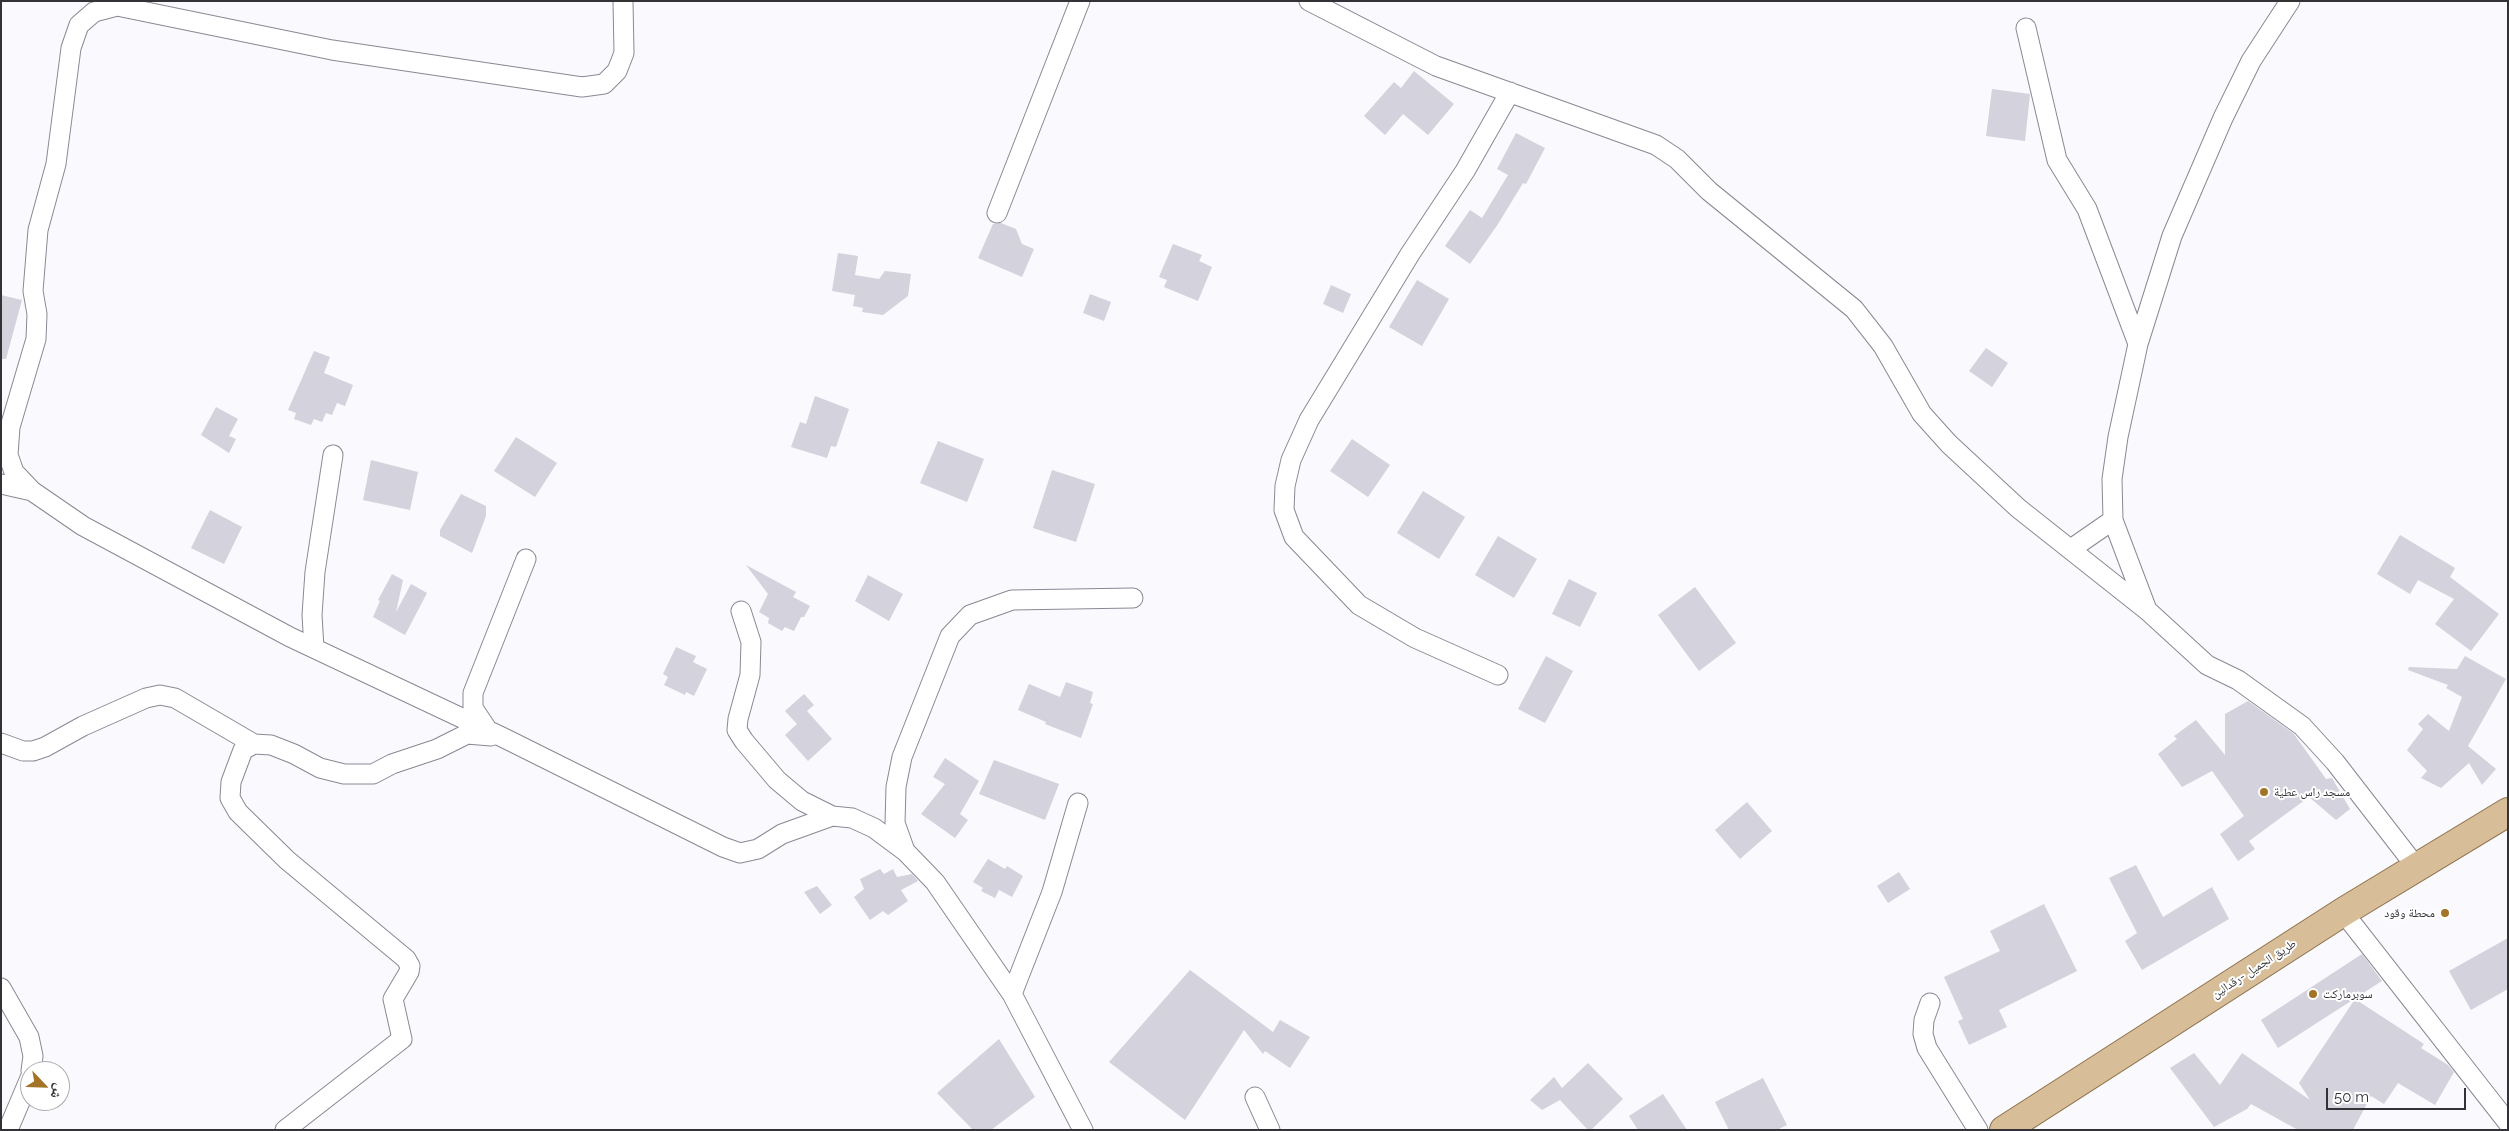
<!DOCTYPE html>
<meta charset="utf-8">
<style>
body{margin:0}
#map{position:relative;width:2509px;height:1131px;overflow:hidden;background:#f9f9fe;font-family:Raleway,"Noto Naskh Arabic",sans-serif}
canvas{display:block}
.frame{position:absolute;inset:0;border:2px solid #333237;pointer-events:none}
.north{position:absolute;left:20px;top:1061px;width:50px;height:50px;box-sizing:border-box;background:#fff;border:1px solid #adadaf;border-radius:50%;rotate:114deg;font-size:14px;font-weight:700;line-height:20px;text-align:center;color:#333237}
.north::after{content:'';display:block;margin:auto;width:18px;height:22px;background:#a37327;clip-path:polygon(50% 0,100% 100%,50% 72%,0 100%)}
.scale{position:absolute;left:2326px;top:1088px;width:140px;height:22px;box-sizing:border-box;border:2px solid #333237;border-top:0;padding-left:6px;font-size:15px;line-height:18px;white-space:nowrap;color:#333237;-webkit-text-stroke:4px #fff;paint-order:stroke}
</style>
<div id="map">
<canvas width="2509" height="1131"></canvas>
<div class="frame"></div>
<div class="north">ش</div>
<div class="scale">50 m</div>
</div>
<script>
const g = document.querySelector('canvas').getContext('2d');
g.lineJoin = 'round';
function paint(path, color) {
  g.fillStyle = color;
  g.fill(path, 'evenodd');
}
function toPath(rows) {
  const path = new Path2D();
  for (const r of rows) {
    path.moveTo(r[0], r[1]);
    for (let i = 2; i < r.length; i += 2) path.lineTo(r[i], r[i + 1]);
  }
  return path;
}
function stroke(path, color, width, dash) {
  g.strokeStyle = color;
  g.lineWidth = width;
  g.lineCap = dash ? 'butt' : 'round';
  g.setLineDash(dash || []);
  g.stroke(path);
}
function write(font, color, halo, rows, align = 'center') {
  g.font = font + ' Raleway,"Noto Naskh Arabic",sans-serif';
  g.lineWidth = 4;
  g.setLineDash([]);
  g.textBaseline = 'middle';
  g.strokeStyle = halo;
  g.fillStyle = color;
  for (const [text, x, y, turn = 0] of rows) {
    g.save();
    g.translate(x, y);
    g.rotate((+turn || 0) * Math.PI / 180);
    g.textAlign = isNaN(turn) ? turn : align;
    if (halo) g.strokeText(text, 0, 0);
    g.fillText(text, 0, 0);
    g.restore();
  }
}
paint(toPath([
 [1414,71,1454,104,1428,135,1403,114,1385,135,1364,116,1394,82,1401,88],
 [1992,89,2030,94,2025,141,1986,136],
 [1516,133,1545,148,1526,184,1523,183,1498,224,1470,264,1445,246,1470,210,1482,218,1508,175,1497,169],
 [1001,223,1016,229,1022,244,1034,249,1022,277,978,258,993,224],
 [1173,244,1202,255,1199,261,1212,267,1198,301,1164,287,1167,280,1159,277],
 [838,253,858,256,855,275,879,279,885,271,911,274,908,296,883,315,862,312,863,308,853,306,855,295,832,291],
 [1417,280,1449,299,1422,346,1389,327],
 [1331,285,1351,294,1343,313,1323,304],
 [1090,294,1111,302,1104,321,1083,313],
 [1,295,22,300,6,359,1,359],
 [1986,348,2008,363,1992,387,1969,371],
 [314,351,330,357,324,373,353,385,345,406,337,403,332,415,326,413,322,422,314,419,311,425,294,419,296,413,288,410],
 [815,396,849,409,836,447,831,446,827,458,791,447,800,422,806,424],
 [216,407,238,419,229,436,236,439,229,453,201,435],
 [516,437,557,463,535,497,494,471],
 [1352,439,1390,465,1368,497,1330,471],
 [938,441,984,459,967,502,920,483],
 [371,460,418,472,410,510,363,500],
 [1052,470,1095,484,1076,542,1033,528],
 [1423,491,1465,517,1439,559,1397,533],
 [461,494,486,506,486,516,472,553,440,536,440,530],
 [210,510,242,527,224,564,191,548],
 [2400,535,2455,568,2450,577,2499,614,2471,651,2435,624,2454,599,2418,580,2410,594,2377,574],
 [1498,536,1537,559,1514,598,1475,575],
 [746,565,796,592,793,597,810,606,804,617,801,617,794,631,785,627,782,631,768,623,769,618,759,612,768,594],
 [392,574,403,580,396,612,411,584,427,593,405,635,373,617,380,601,378,600],
 [868,575,903,594,889,621,855,601],
 [1569,579,1597,593,1580,627,1552,614],
 [1695,587,1736,643,1699,671,1658,615],
 [676,647,696,656,693,662,707,669,694,696,686,692,685,695,664,685,668,677,663,674],
 [1546,656,1573,671,1545,723,1518,709],
 [2465,656,2506,679,2468,746,2496,769,2482,785,2469,763,2441,788,2421,778,2427,771,2407,750,2423,729,2418,724,2428,714,2449,731,2462,697,2446,688,2448,685,2408,670,2409,667,2457,669],
 [1066,682,1093,692,1090,703,1093,704,1081,738,1045,724,1046,722,1018,710,1029,684,1060,697],
 [804,694,814,705,807,711,832,739,808,761,785,735,797,724,785,711],
 [2248,701,2294,734,2326,779,2332,778,2350,809,2336,820,2309,797,2249,841,2255,849,2238,861,2220,834,2244,816,2212,771,2182,787,2158,754,2177,739,2174,736,2196,720,2225,755,2225,714],
 [945,758,979,781,960,814,968,820,955,838,921,814,945,784,933,777],
 [994,760,1059,784,1045,820,979,794],
 [1747,802,1772,831,1740,859,1715,830],
 [988,859,1005,869,1007,866,1023,876,1012,897,999,890,995,898,981,891,983,888,973,882],
 [2136,865,2163,917,2212,887,2229,919,2142,970,2125,941,2137,933,2109,878],
 [880,869,884,874,893,869,897,877,912,874,918,881,901,890,908,901,888,915,883,911,870,920,854,897,864,889,860,879],
 [1899,872,1910,889,1888,903,1877,886],
 [817,886,832,905,820,914,804,892],
 [2044,904,2077,971,1999,1010,2007,1027,1969,1045,1958,1021,1963,1019,1944,977,2000,951,1990,931],
 [2508,938,2508,989,2471,1010,2449,971],
 [2362,954,2382,981,2278,1048,2261,1020],
 [1190,970,1273,1032,1280,1020,1310,1037,1290,1068,1265,1051,1263,1054,1244,1030,1185,1120,1109,1062],
 [2355,999,2424,1044,2421,1048,2448,1065,2454,1072,2435,1105,2398,1083,2384,1104,2371,1096,2353,1130,2298,1130,2251,1104,2247,1109,2214,1127,2170,1068,2194,1053,2220,1085,2242,1053,2310,1100,2299,1083],
 [999,1039,1035,1097,991,1130,973,1130,937,1093],
 [1588,1063,1623,1099,1591,1130,1588,1130,1560,1100,1542,1110,1530,1100,1554,1077,1562,1088],
 [1763,1078,1787,1125,1777,1130,1729,1130,1715,1102],
 [1663,1094,1687,1130,1638,1130,1629,1116]
]), '#d3d2dd');
const minor = toPath([
 [623,1,624,53,617,71,604,84,582,87,332,50,117,6,94,12,79,25,71,48,56,164,38,230,33,291,37,314,36,339,10,427,8,455,14,472,32,491,83,526,290,637,502,737,723,847,740,853,758,849,782,834,832,816],
 [1309,1,1436,66,1656,145,1677,159,1709,191,1854,309,1883,346,1922,414,1949,444,2018,508,2148,611,2207,665,2238,680,2302,726,2335,762,2417,868],
 [2026,28,2057,160,2087,209,2138,344],
 [997,213,1080,1],
 [1,484,32,491],
 [2071,549,2113,520],
 [2147,610,2113,520,2112,479,2118,437,2138,344,2172,236,2223,118,2251,61,2290,1],
 [741,611,751,642,750,675,738,719,737,730,744,741,777,780,802,801,832,816,852,818,874,828,905,851,935,882,1012,994,1083,1130],
 [314,648,312,615,315,572,333,455],
 [1498,675,1415,638,1359,605,1294,537,1284,510,1285,486,1291,460,1309,420,1410,254,1465,171,1510,92],
 [487,729,473,708,473,693,526,559],
 [1,743,23,751,33,751,45,747,83,726,146,698,160,695,175,698,254,744,271,745,294,754,320,768,344,774,373,774,392,764,437,749,467,734,491,736],
 [254,744,243,750,231,782,230,798,238,812,287,860,406,959,410,966,409,972,393,999,402,1039,285,1130],
 [905,851,895,823,896,787,902,757,950,636,970,615,1012,600,1133,598],
 [2343,912,2508,1123],
 [1,988,29,1037,33,1056,31,1071],
 [1012,994,1052,892,1078,803],
 [1930,1003,1924,1020,1923,1034,1927,1048,1978,1130],
 [1255,1097,1270,1130],
 [8,1130,30,1078]
]);
const primary = toPath([
 [2004,1130,2343,912,2508,812]
]);
stroke(minor, '#8a8994', 21);
stroke(primary, '#8d704a', 30);
stroke(minor, '#fff', 19);
stroke(primary, '#d7be98', 28);
for (const [x, y, r, color] of [
 [2264,792,5,"#a37327"],
 [2445,913,5,"#a37327"],
 [2313,994,5,"#a37327"]
]) {
  const dot = new Path2D();
  dot.arc(x, y, r, 0, 2 * Math.PI);
  g.fillStyle = color;
  g.fill(dot);
  stroke(dot, '#fff', 2);
}
write('12px', '#333237', '#fff', [
 ["مسجد راس عطية",2274,792],
 ["محطة وقود",2435,913,"right"],
 ["سوبرماركت",2323,994]
], 'left');
write('12px', '#333237', '#fff', [
 ["طريق الجميل -رقدالين",2254,969,-33]
]);
</script>
